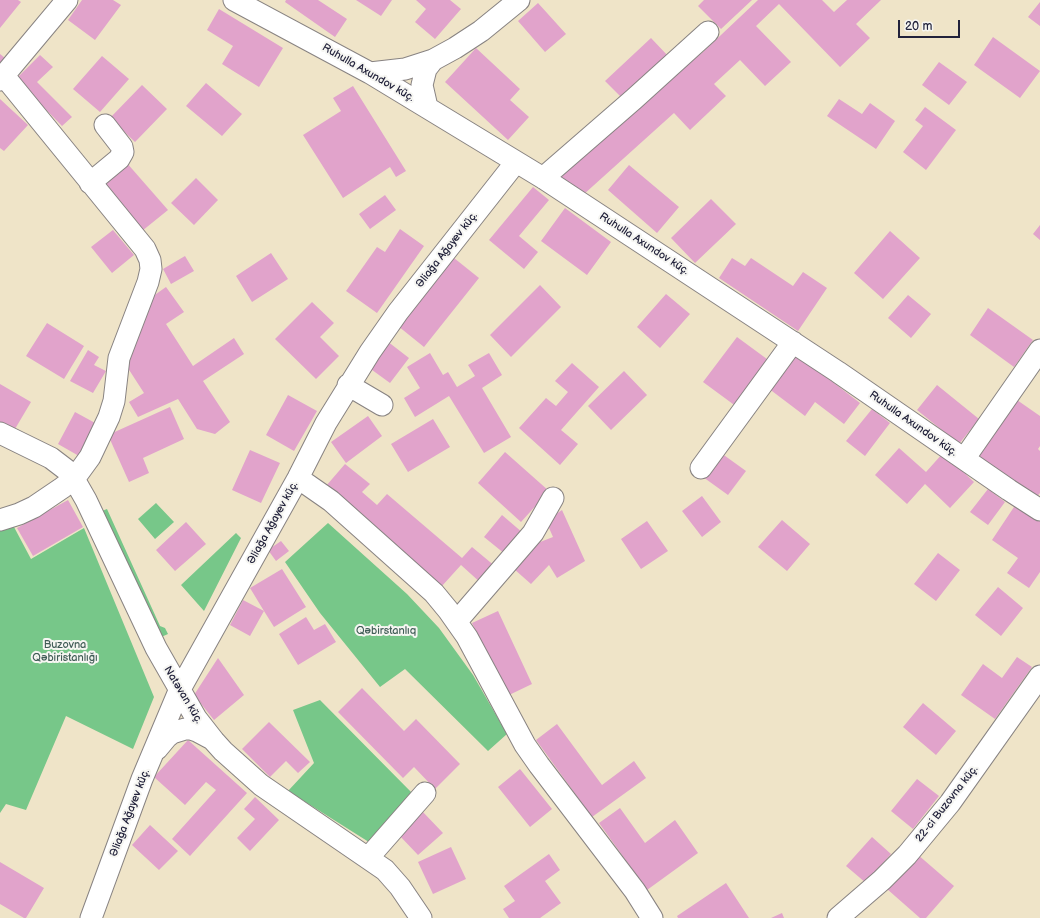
<!DOCTYPE html>
<meta charset="utf-8">
<style>
body{margin:0}
#map{position:relative;width:1040px;height:918px;overflow:hidden;background:#efe4c8;font-family:"Balsamiq Sans",sans-serif}
canvas{display:block}
.scale{position:absolute;left:898px;top:20px;width:62px;height:18px;box-sizing:border-box;border:2px solid #22223b;border-top:0;padding-left:5px;font-size:12px;line-height:14px;white-space:nowrap;color:#22223b;-webkit-text-stroke:3px #f6f6f2;paint-order:stroke}
</style>
<div id="map">
<canvas width="1040" height="918"></canvas>
<div class="scale">20 m</div>
</div>
<script>
const g = document.querySelector('canvas').getContext('2d');
g.lineJoin = 'round';
function paint(path, color) {
  g.fillStyle = color;
  g.fill(path, 'evenodd');
}
function toPath(rows) {
  const path = new Path2D();
  for (const r of rows) {
    path.moveTo(r[0], r[1]);
    for (let i = 2; i < r.length; i += 2) path.lineTo(r[i], r[i + 1]);
  }
  return path;
}
function stroke(path, color, width, dash) {
  g.strokeStyle = color;
  g.lineWidth = width;
  g.lineCap = dash ? 'butt' : 'round';
  g.setLineDash(dash || []);
  g.stroke(path);
}
function write(font, color, halo, rows, align = 'center') {
  g.font = font + ' "Balsamiq Sans",sans-serif';
  g.lineWidth = 4;
  g.setLineDash([]);
  g.textBaseline = 'middle';
  g.strokeStyle = halo;
  g.fillStyle = color;
  for (const [text, x, y, turn = 0] of rows) {
    g.save();
    g.translate(x, y);
    g.rotate((+turn || 0) * Math.PI / 180);
    g.textAlign = isNaN(turn) ? turn : align;
    if (halo) g.strokeText(text, 0, 0);
    g.fillText(text, 0, 0);
    g.restore();
  }
}
paint(toPath([
 [156,503,174,522,155,539,138,519],
 [107,509,160,626,165,628,168,634,159,638,102,511],
 [328,523,407,594,439,628,473,675,507,734,488,751,405,669,380,687,320,613,285,562],
 [14,527,31,559,84,528,154,697,133,749,66,716,26,810,6,804,0,813,0,530],
 [236,533,241,538,204,611,181,585],
 [320,700,414,795,372,844,288,791,314,763,293,710]
]), '#77c789');
paint(toPath([
 [0,0,18,0,21,2,0,28],
 [82,0,113,0,121,5,95,40,68,20],
 [286,0,318,0,347,19,335,37,285,2],
 [356,0,392,0,381,16],
 [416,0,450,0,461,9,435,39,415,22,426,9],
 [704,0,752,0,721,29,698,6],
 [758,0,822,0,834,12,847,0,881,0,856,24,870,38,840,67,779,4,756,26,791,62,765,86,740,60,714,84,726,96,690,130,674,113,583,195,558,179,566,165,703,52],
 [1040,2,1040,26,1028,17],
 [538,3,566,34,545,52,518,21],
 [219,9,283,48,259,87,222,64,233,46,207,30],
 [993,37,1040,71,1020,98,974,65],
 [651,38,669,57,624,100,605,81],
 [476,48,520,89,510,100,529,117,508,140,445,82],
 [0,54,5,58,0,65],
 [40,55,53,67,37,82,72,117,62,126,16,79],
 [102,56,129,79,100,112,73,89],
 [939,62,967,82,949,105,922,85],
 [206,83,242,114,222,136,186,106],
 [142,85,167,109,135,142,110,118],
 [353,86,406,171,396,177,390,167,343,198,303,135,341,111,333,98],
 [0,99,28,125,4,151,0,148],
 [839,99,862,114,870,103,895,121,876,149,827,116],
 [925,107,956,130,926,170,903,152,923,126,915,120],
 [126,162,168,210,142,231,101,184],
 [629,165,679,207,657,233,608,190],
 [196,178,218,200,194,225,171,203],
 [533,187,549,200,519,236,538,252,524,269,489,240],
 [385,195,396,210,370,229,359,214],
 [711,199,736,224,695,263,671,238],
 [565,208,611,242,587,275,541,241],
 [1040,225,1040,240,1033,234],
 [400,229,424,246,377,313,346,291,377,247,385,252],
 [113,230,134,255,112,273,91,247],
 [890,231,920,258,883,299,854,273],
 [271,253,288,279,252,302,236,276],
 [185,256,194,271,171,284,163,269],
 [454,258,479,278,424,347,398,326],
 [732,258,745,266,751,258,793,286,803,272,827,288,798,331,719,278],
 [540,285,561,307,511,357,490,335],
 [166,287,184,312,166,324,193,366,234,338,244,354,203,381,230,422,215,434,197,429,178,399,138,417,129,402,144,393,124,362,149,299],
 [666,294,690,314,660,348,637,327],
 [908,295,931,314,911,338,888,318],
 [312,302,334,323,320,337,339,356,316,379,275,339],
 [988,308,1033,340,1014,367,970,335],
 [47,323,84,346,64,379,26,356],
 [737,337,771,362,737,407,703,382],
 [387,341,409,358,390,383,368,367],
 [88,350,99,357,94,365,106,371,93,393,70,381],
 [430,353,443,375,448,372,457,387,475,376,468,365,489,353,502,375,482,388,511,437,484,453,449,396,415,417,404,398,420,388,407,367],
 [795,353,860,403,844,424,815,402,805,416,768,388],
 [572,363,599,387,561,430,578,444,560,465,519,428,546,398,556,406,568,392,555,381],
 [624,371,647,395,611,430,588,406],
 [0,384,31,402,12,434,0,427],
 [937,385,979,419,959,444,917,410],
 [288,395,317,411,294,451,266,435],
 [1017,400,1040,416,1040,446,1038,449,1040,451,1040,493,1034,500,975,456],
 [170,407,184,439,143,458,149,473,129,482,108,435],
 [872,409,890,423,865,456,846,441],
 [75,412,97,424,79,456,58,444],
 [368,416,382,436,346,463,331,442],
 [433,419,450,447,408,472,391,444],
 [899,448,926,472,943,453,974,482,950,508,925,484,907,504,875,475],
 [250,450,280,463,261,503,232,490],
 [505,452,549,491,521,522,478,483],
 [721,453,746,471,728,495,703,477],
 [345,464,370,484,362,492,377,505,387,494,462,558,472,547,496,567,482,584,461,565,442,586,326,486],
 [988,489,1005,502,988,525,970,512],
 [702,496,721,522,702,537,682,511],
 [68,500,83,527,33,556,17,528],
 [1016,504,1040,521,1040,572,1029,588,1007,573,1018,558,992,540],
 [562,510,585,561,557,578,549,565,531,584,514,569,535,544,553,537,546,521],
 [502,515,523,533,505,554,484,537],
 [782,520,810,544,787,571,758,547],
 [647,521,668,551,641,569,621,539],
 [186,522,206,544,175,571,156,550],
 [281,541,289,551,276,561,268,550],
 [938,553,960,570,936,601,914,584],
 [282,569,306,607,274,627,264,611,250,636,230,625,243,600,264,611,250,588],
 [998,587,1023,608,1001,636,975,615],
 [498,611,532,684,507,696,472,623],
 [306,617,314,630,325,624,336,642,298,665,279,634],
 [1017,657,1032,667,995,719,961,695,983,664,1002,678],
 [218,658,244,695,214,720,194,695],
 [362,688,404,731,416,719,460,764,435,789,414,767,403,778,338,712],
 [923,703,956,731,936,755,903,727],
 [269,722,310,762,298,773,286,761,270,777,242,749],
 [557,724,602,785,634,761,646,778,592,817,536,740],
 [188,740,247,793,190,856,172,839,216,790,206,782,185,805,154,777],
 [520,769,552,809,530,827,498,787],
 [917,779,939,796,913,829,891,811],
 [255,797,279,820,250,851,237,838,255,819,244,809],
 [620,808,645,843,675,820,698,853,647,890,599,823],
 [422,811,443,833,418,855,398,834],
 [150,825,178,851,159,870,132,845],
 [872,837,891,854,866,883,846,866],
 [451,847,466,879,433,894,418,862],
 [549,854,560,870,545,881,561,903,540,918,509,918,503,909,515,901,504,886],
 [917,854,954,886,926,918,920,918,887,889],
 [0,862,44,888,26,918,24,918,0,904],
 [726,883,749,918,678,918,677,916],
 [782,913,784,918,771,918]
]), '#e1a3cb');
const minor = toPath([
 [234,0,370,73,543,178,838,372,1009,490,1040,510],
 [370,73,405,69,433,60,455,48,481,31,519,0],
 [0,80,67,0],
 [427,107,422,85,426,69,433,60],
 [543,178,634,99,708,32],
 [90,183,119,159,123,152,122,147,105,125],
 [348,385,382,405],
 [0,433,51,458,68,471,74,479,86,500,156,648,196,718,214,741,223,751,261,785,385,870,400,887,421,918],
 [964,459,1040,350],
 [701,468,793,342],
 [298,478,331,501,434,593,448,610,467,637,525,745,539,765,635,891,652,918],
 [0,520,19,514,34,507,62,488,74,479,90,457,109,417,114,401,119,358,148,282,151,269,150,260,145,249,4,76],
 [457,621,533,533,553,498],
 [157,749,167,737,172,733,185,729,191,729,197,731,212,739],
 [368,858,425,793],
 [91,918,142,779,179,691,298,478,326,423,370,352,398,312,516,162],
 [838,918,882,880,907,855,950,803,1040,676]
]);
stroke(minor, '#888382', 23);
stroke(minor, '#fff', 21);
write('11px', '#22223b', '#f6f6f2', [
 ["Ruhulla Axundov küç.",368,73,30],
 ["Ruhulla Axundov küç.",644,244,33],
 ["Əliağa Ağayev küç.",447,250,-52],
 ["Ruhulla Axundov küç.",913,424,35],
 ["Əliağa Ağayev küç.",273,523,-61],
 ["Natəvan küç.",183,695,59],
 ["22-ci Buzovna küç.",947,804,-52],
 ["Əliağa Ağayev küç.",130,813,-69]
]);
write('11px', '#405c56', '#f6f6f2', [
 ["Qəbirstanlıq",386,631],
 ["Buzovna",65,645],
 ["Qəbiristanlığı",65,658]
]);
</script>
